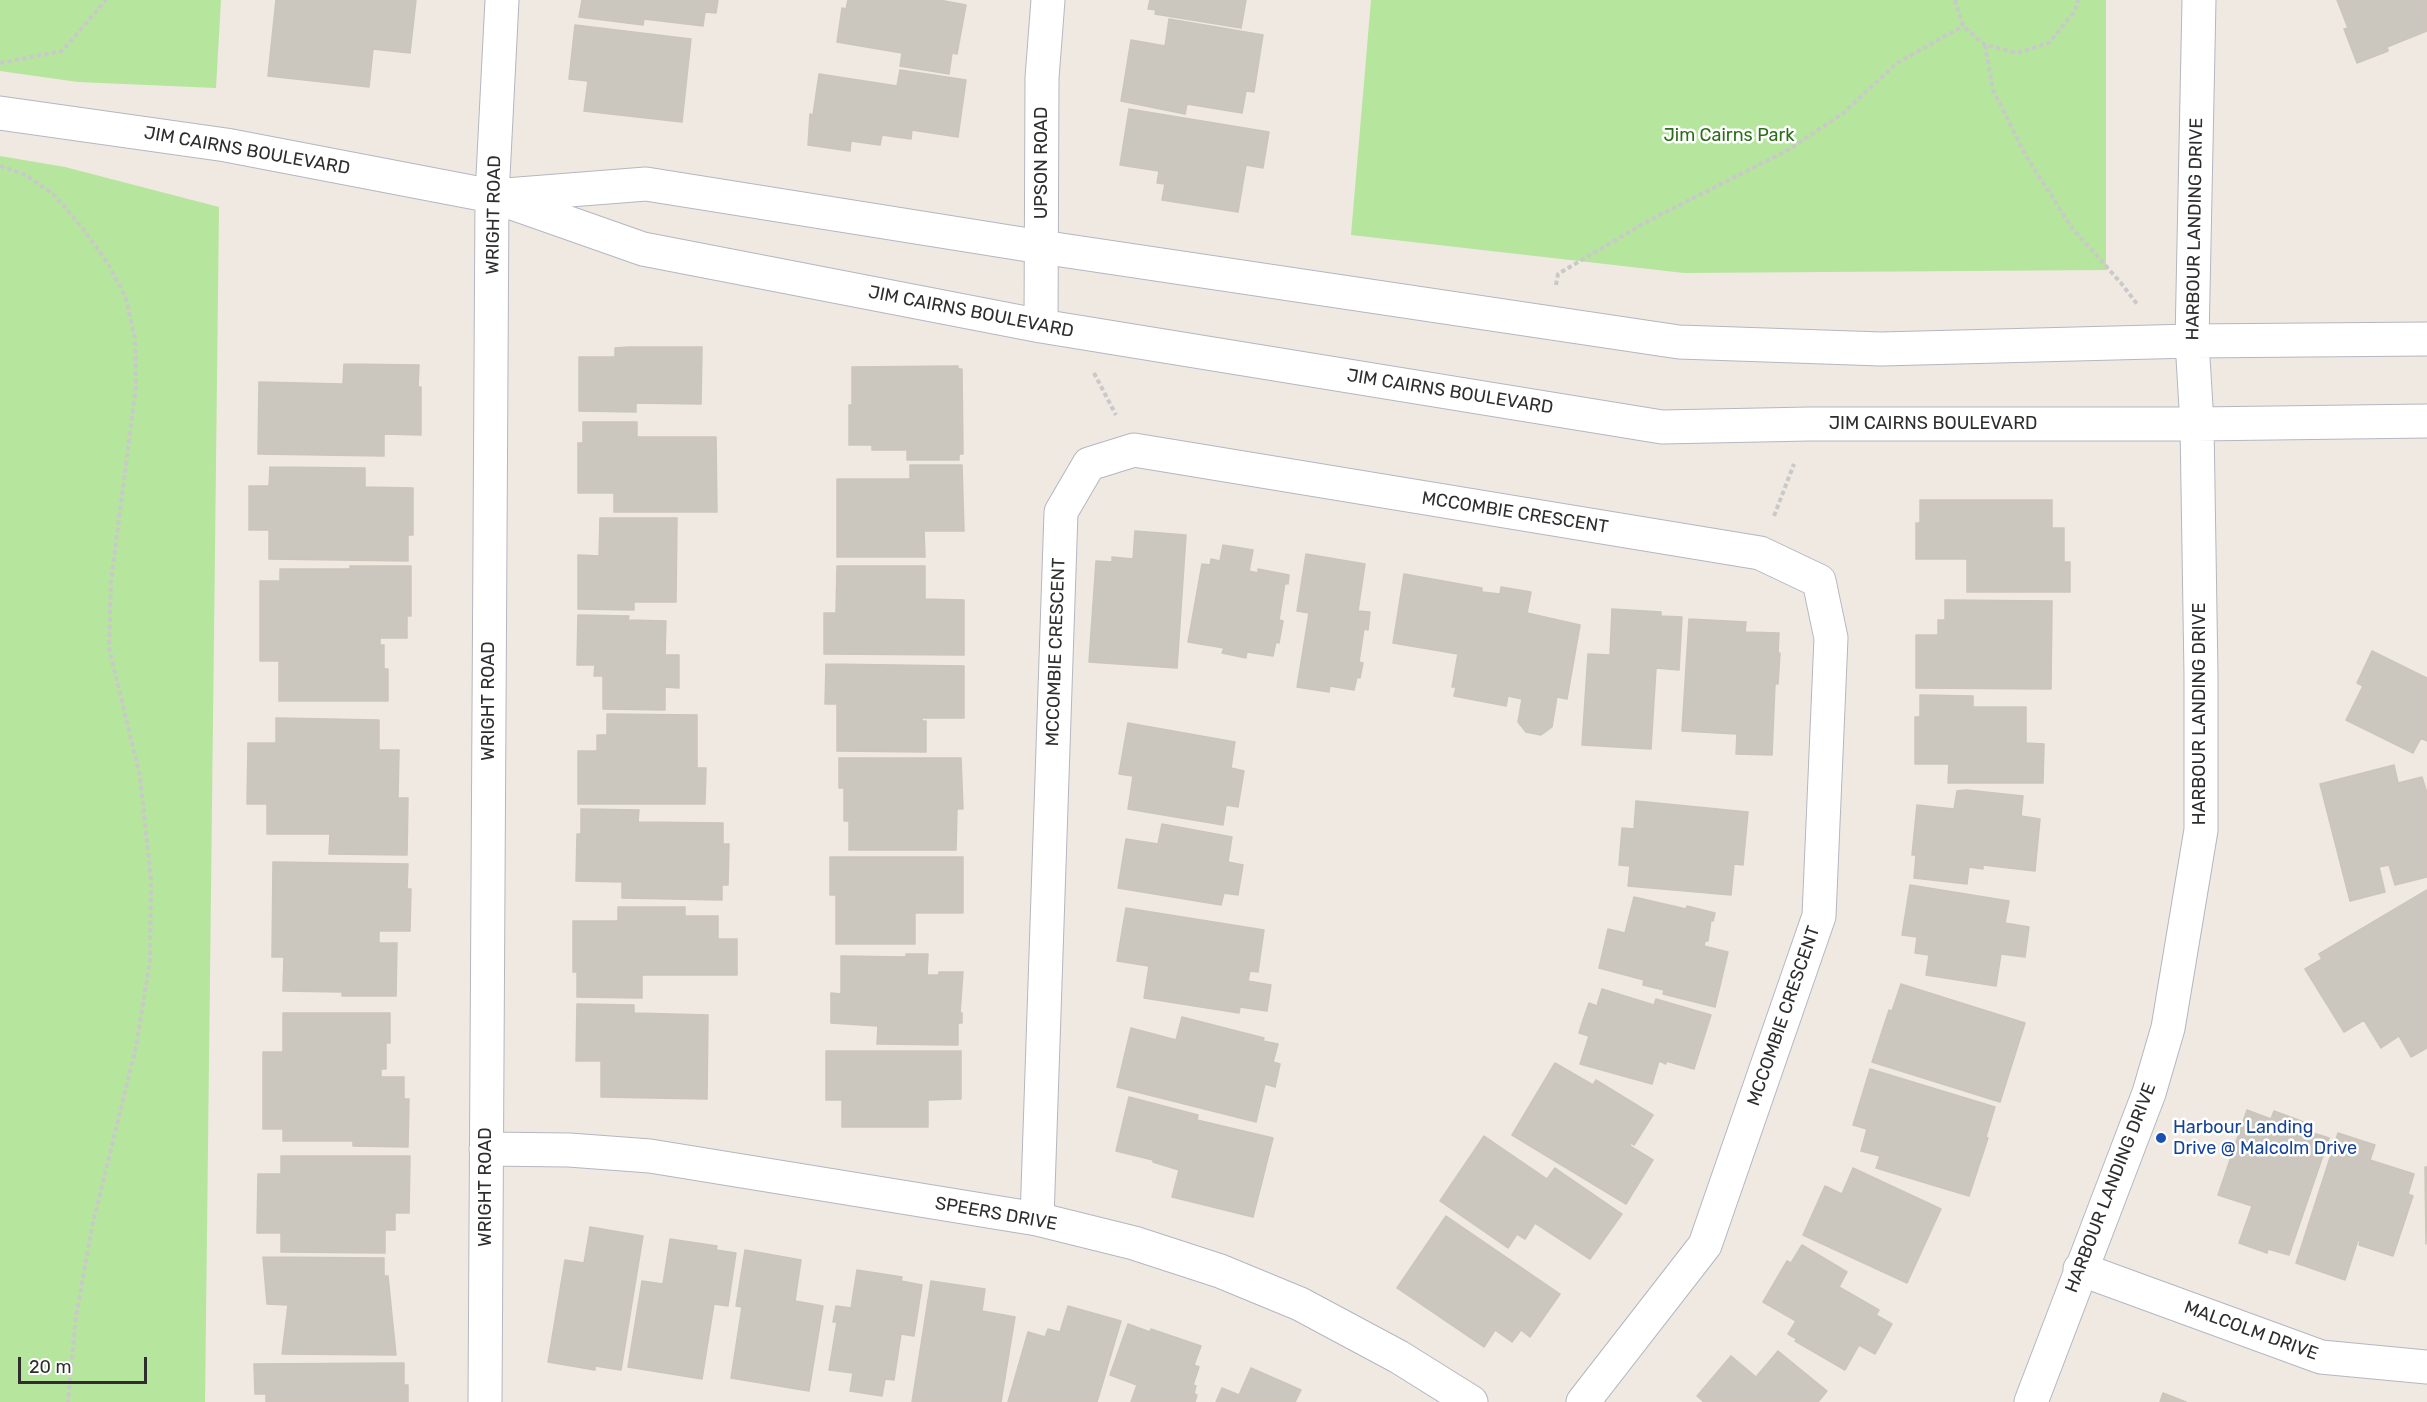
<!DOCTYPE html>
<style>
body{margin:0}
#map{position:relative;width:2427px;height:1402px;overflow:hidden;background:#efe9e1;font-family:Rubik,sans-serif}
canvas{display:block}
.scale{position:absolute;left:18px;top:1357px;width:129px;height:27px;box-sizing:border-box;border:3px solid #2e2e2e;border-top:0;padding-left:8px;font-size:18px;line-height:21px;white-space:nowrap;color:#2e2e2e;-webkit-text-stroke:4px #fff;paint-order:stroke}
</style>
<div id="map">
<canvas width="2427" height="1402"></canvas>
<div class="scale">20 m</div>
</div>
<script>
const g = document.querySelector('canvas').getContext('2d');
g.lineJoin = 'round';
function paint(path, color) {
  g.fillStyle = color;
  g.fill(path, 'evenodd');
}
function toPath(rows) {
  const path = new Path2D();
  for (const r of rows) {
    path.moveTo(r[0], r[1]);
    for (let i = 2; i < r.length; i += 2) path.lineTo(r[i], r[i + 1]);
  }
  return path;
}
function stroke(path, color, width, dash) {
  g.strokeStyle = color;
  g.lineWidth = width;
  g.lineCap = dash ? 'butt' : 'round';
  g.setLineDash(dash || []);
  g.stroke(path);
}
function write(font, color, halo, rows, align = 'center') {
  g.font = font + ' Rubik,sans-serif';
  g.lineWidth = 5;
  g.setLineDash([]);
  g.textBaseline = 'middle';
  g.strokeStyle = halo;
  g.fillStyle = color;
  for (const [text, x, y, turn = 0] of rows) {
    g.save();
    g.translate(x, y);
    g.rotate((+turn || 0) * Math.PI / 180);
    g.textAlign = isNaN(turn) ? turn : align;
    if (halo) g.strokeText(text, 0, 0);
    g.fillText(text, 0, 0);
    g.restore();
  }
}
paint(toPath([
 [0,0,221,0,216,88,78,82,0,71],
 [1371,0,2106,0,2106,270,1684,273,1351,235],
 [0,156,65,167,219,207,205,1402,0,1402]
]), '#b6e59e');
const building = toPath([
 [276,0,416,0,410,53,373,49,369,87,268,76,276,0],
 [582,0,718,0,716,13,705,12,703,26,644,19,643,25,579,17,582,0],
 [848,0,939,0,966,5,957,54,952,53,949,74,900,66,902,53,837,42,842,8,846,9,848,0],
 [1150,0,1246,0,1241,28,1155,14,1156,10,1148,9,1150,0],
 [2337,0,2427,0,2427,31,2387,47,2388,51,2357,63,2344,29,2348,28,2337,0],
 [1169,19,1263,35,1254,92,1246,91,1242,113,1187,104,1185,114,1121,101,1131,40,1165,46,1169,19],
 [575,25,691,39,682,122,584,111,588,81,569,79,575,25],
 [900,70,966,80,958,137,912,130,911,139,882,135,880,145,851,141,850,151,808,145,810,114,813,115,819,74,897,86,900,70],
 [1129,109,1269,132,1263,168,1246,165,1238,212,1162,200,1165,184,1157,183,1159,171,1120,165,1129,109],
 [629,347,702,347,701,404,636,403,636,412,579,411,579,357,615,357,615,348,629,347],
 [344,364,419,365,418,387,421,387,421,435,384,434,384,456,258,454,259,382,343,384,344,364],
 [958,366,958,369,962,369,963,454,959,454,959,460,907,460,907,450,872,450,872,445,849,445,849,405,852,405,852,367,958,366],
 [583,422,637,422,637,437,716,437,717,512,614,512,614,493,578,493,578,443,583,443,583,422],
 [910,465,962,465,964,531,924,531,925,557,837,557,837,479,910,479,910,465],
 [270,467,365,468,365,487,413,488,413,535,408,535,408,561,269,559,269,530,249,530,249,486,269,486,270,467],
 [1920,500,2052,500,2052,528,2064,528,2064,562,2070,562,2070,592,1967,592,1967,559,1916,559,1916,523,1920,523,1920,500],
 [600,518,677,518,676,602,634,602,634,610,578,609,578,555,599,556,600,518],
 [1135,531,1186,535,1177,668,1089,662,1096,561,1112,562,1112,557,1133,559,1135,531],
 [1223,545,1253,550,1249,571,1258,573,1258,569,1289,575,1288,584,1285,583,1279,620,1283,621,1279,643,1276,642,1273,656,1247,652,1246,658,1222,653,1224,648,1188,642,1202,564,1210,565,1211,559,1220,561,1223,545],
 [1306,554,1365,564,1358,611,1370,612,1368,630,1364,629,1359,662,1363,663,1360,678,1357,677,1354,690,1330,686,1329,692,1297,687,1309,613,1297,611,1306,554],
 [350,566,411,566,411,616,407,616,407,638,380,638,380,645,384,645,384,669,388,669,388,701,279,701,279,661,260,661,260,581,280,581,280,569,350,569,350,566],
 [837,566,925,566,925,599,964,600,964,655,824,654,824,613,836,613,837,566],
 [1404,574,1482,588,1482,592,1500,594,1501,587,1531,592,1527,613,1580,625,1567,699,1557,697,1552,727,1541,735,1526,732,1518,722,1522,699,1508,696,1506,706,1454,696,1456,687,1452,687,1458,654,1393,643,1404,574],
 [1945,600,2052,601,2051,689,1916,688,1916,635,1938,635,1938,620,1945,620,1945,600],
 [1612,609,1661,612,1661,616,1682,617,1679,670,1656,668,1651,749,1582,745,1588,654,1610,655,1612,609],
 [578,615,629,616,628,620,666,621,665,655,679,655,679,688,665,687,665,710,603,709,603,676,594,676,595,665,577,665,578,615],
 [1689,619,1746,622,1745,632,1779,633,1778,653,1780,653,1778,684,1775,684,1772,755,1736,754,1737,734,1682,731,1689,619],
 [2372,651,2427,678,2427,741,2421,738,2413,753,2346,720,2363,686,2357,683,2372,651],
 [826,664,964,666,964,718,922,718,922,721,926,721,926,752,837,751,837,704,825,704,826,664],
 [1920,695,1973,696,1973,707,2026,707,2026,743,2044,744,2043,783,1948,783,1949,764,1915,764,1915,717,1920,717,1920,695],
 [607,714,697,715,697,768,706,768,705,804,578,804,578,751,597,751,597,735,607,735,607,714],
 [276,718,379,720,379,750,399,750,398,798,408,798,407,855,329,854,330,834,267,834,267,804,247,804,248,743,276,743,276,718],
 [1128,723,1235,742,1231,768,1244,771,1238,807,1226,805,1223,825,1128,809,1133,776,1119,774,1128,723],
 [839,758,961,758,963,809,957,809,956,850,849,850,849,821,844,821,844,788,839,788,839,758],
 [2394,765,2398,783,2422,777,2427,793,2427,877,2395,885,2389,865,2379,867,2385,892,2350,901,2320,784,2394,765],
 [1966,790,2023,796,2021,816,2040,819,2035,871,1983,865,1983,869,1969,867,1967,884,1914,878,1916,855,1912,855,1917,805,1954,809,1957,791,1966,790],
 [1636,801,1748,812,1743,865,1734,864,1731,895,1628,886,1630,866,1619,865,1622,828,1634,829,1636,801],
 [581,809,639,810,638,822,723,823,723,844,729,844,728,885,722,885,722,900,622,898,622,882,576,881,577,834,581,834,581,809],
 [1162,824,1232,837,1228,862,1243,865,1238,895,1224,893,1221,905,1118,888,1126,839,1158,844,1162,824],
 [830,857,963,857,963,913,915,913,915,944,836,944,836,895,830,895,830,857],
 [273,862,408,864,407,889,411,889,410,931,379,931,379,943,397,943,396,996,342,996,342,992,283,991,284,957,272,957,273,862],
 [1910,885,2009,901,2005,923,2029,927,2025,957,2001,954,1996,986,1926,975,1929,955,1915,953,1917,937,1902,935,1910,885],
 [2427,890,2427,1048,2411,1057,2399,1036,2381,1048,2364,1020,2344,1032,2305,969,2322,959,2319,954,2427,890],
 [1634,897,1686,909,1687,906,1715,913,1713,921,1711,920,1708,941,1705,941,1704,946,1728,952,1715,1007,1663,994,1664,990,1643,985,1644,980,1599,968,1608,929,1625,933,1634,897],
 [618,907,685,907,685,916,718,916,718,939,737,939,737,975,642,975,642,998,577,997,577,972,573,972,573,921,618,921,618,907],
 [1126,908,1264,930,1258,972,1250,971,1248,981,1271,985,1267,1011,1240,1007,1239,1013,1144,998,1149,966,1117,961,1126,908],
 [906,954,928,954,927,975,939,975,939,972,963,972,960,1013,962,1013,962,1023,958,1023,958,1045,877,1044,878,1026,831,1023,831,993,841,994,841,956,906,957,906,954],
 [1901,984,2025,1023,2000,1102,1872,1062,1889,1010,1892,1011,1901,984],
 [1602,989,1654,1005,1656,999,1711,1015,1694,1069,1666,1061,1666,1064,1659,1061,1652,1084,1580,1064,1589,1036,1579,1033,1582,1023,1589,1003,1597,1006,1602,989],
 [577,1004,634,1005,634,1013,708,1015,707,1099,601,1097,601,1061,576,1061,577,1004],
 [283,1013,390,1013,390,1043,386,1043,386,1069,381,1069,381,1077,404,1077,404,1099,409,1099,408,1147,353,1146,353,1141,283,1141,283,1129,263,1129,263,1052,283,1052,283,1013],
 [1182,1017,1264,1038,1263,1041,1278,1044,1273,1062,1280,1064,1275,1087,1265,1084,1256,1122,1117,1087,1131,1028,1176,1040,1182,1017],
 [826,1051,961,1051,961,1099,928,1100,928,1127,842,1127,842,1100,826,1100,826,1051],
 [1555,1063,1593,1085,1596,1080,1653,1115,1634,1145,1631,1143,1630,1146,1653,1160,1626,1204,1512,1135,1555,1063],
 [1870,1069,1995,1107,1986,1137,1988,1138,1969,1196,1876,1168,1880,1156,1861,1151,1867,1129,1853,1125,1870,1069],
 [1129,1097,1198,1115,1197,1120,1273,1138,1253,1217,1172,1197,1179,1170,1153,1162,1153,1160,1116,1151,1129,1097],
 [2247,1110,2271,1119,2274,1111,2312,1125,2310,1132,2329,1138,2289,1255,2268,1249,2267,1253,2239,1243,2252,1206,2218,1195,2247,1110],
 [2338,1133,2375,1145,2370,1160,2414,1174,2408,1194,2413,1196,2393,1256,2359,1245,2360,1241,2358,1240,2345,1280,2296,1263,2338,1133],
 [1484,1136,1547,1179,1555,1168,1622,1214,1590,1259,1535,1223,1525,1239,1517,1234,1508,1248,1440,1201,1484,1136],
 [281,1156,410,1156,409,1213,395,1213,395,1230,385,1230,385,1253,281,1252,281,1233,257,1233,258,1174,281,1174,281,1156],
 [2425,1167,2427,1167,2426,1244,2425,1167],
 [1853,1168,1941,1209,1907,1283,1803,1235,1825,1186,1842,1194,1853,1168],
 [1446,1216,1560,1294,1530,1337,1521,1330,1512,1342,1495,1330,1484,1347,1397,1288,1446,1216],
 [590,1227,643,1236,621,1370,595,1366,595,1370,548,1362,565,1260,584,1263,590,1227],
 [670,1239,717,1246,716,1250,736,1253,728,1306,714,1304,702,1379,628,1367,642,1281,663,1284,670,1239],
 [1802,1245,1847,1272,1839,1287,1879,1310,1876,1315,1892,1324,1875,1354,1859,1345,1845,1370,1795,1341,1797,1339,1788,1334,1796,1321,1763,1302,1787,1261,1791,1263,1802,1245],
 [745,1250,801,1260,795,1301,823,1306,809,1391,731,1378,742,1307,736,1306,745,1250],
 [263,1257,384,1258,384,1276,388,1276,396,1355,282,1354,288,1305,267,1304,263,1257],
 [857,1270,902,1277,901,1281,922,1285,914,1336,901,1334,894,1380,885,1379,882,1396,850,1391,853,1373,829,1370,837,1322,833,1322,836,1306,851,1308,857,1270],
 [931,1281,985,1289,982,1311,1015,1317,1001,1402,912,1402,931,1281],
 [1068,1306,1121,1321,1097,1402,1008,1402,1028,1332,1045,1337,1048,1329,1060,1332,1068,1306],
 [1128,1324,1150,1332,1151,1329,1201,1346,1194,1365,1199,1367,1193,1385,1196,1386,1194,1393,1197,1395,1195,1402,1131,1402,1137,1385,1110,1375,1128,1324],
 [1778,1351,1827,1391,1818,1402,1704,1402,1697,1396,1731,1356,1756,1377,1778,1351],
 [404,1363,404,1385,408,1385,408,1402,266,1402,266,1394,255,1394,254,1364,404,1363],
 [1251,1368,1301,1390,1295,1402,1216,1402,1222,1388,1239,1395,1251,1368],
 [2163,1393,2186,1402,2160,1402,2163,1393]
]);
paint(building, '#cbc7bf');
stroke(building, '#cbc5ba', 1.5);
const minor = toPath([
 [0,113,226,145,492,196,643,249,1041,326,1662,427,1809,424,2197,424,2427,421],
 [506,195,646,184,1041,247,1679,342,1881,349,2192,341,2427,339],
 [1041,326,1042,78,1048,0],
 [486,1149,569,1150,650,1156,1037,1219,1134,1243,1220,1271,1300,1304,1399,1357,1471,1402],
 [1037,1219,1061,512,1089,464,1134,450,1760,553,1819,581,1831,638,1819,916,1705,1245,1583,1402],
 [2080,1269,2321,1357,2427,1367],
 [485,1402,492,196,502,0],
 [2031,1402,2149,1093,2168,1028,2201,830,2201,676,2197,424,2192,341,2199,0]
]);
stroke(minor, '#b4b7c1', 35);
stroke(toPath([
 [1955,0,1963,26,1985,45,2017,53,2049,43,2075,11,2078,0],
 [1985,45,1993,90,2026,156,2072,228,2121,283,2137,304],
 [0,63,62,51,106,0],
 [0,166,26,175,54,195,81,226,107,262,126,298,135,339,136,386,111,581,109,648,140,776,151,880,150,961,136,1047,92,1227,76,1317,68,1402],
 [1556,285,1558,274,1646,222,1788,150,1842,114,1897,63,1963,26],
 [1094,373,1116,415],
 [1774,516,1794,464]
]), '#c9c9c9', 4, [4.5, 3]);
stroke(minor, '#fff', 33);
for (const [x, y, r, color] of [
 [2161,1138,6,"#1a4fb4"]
]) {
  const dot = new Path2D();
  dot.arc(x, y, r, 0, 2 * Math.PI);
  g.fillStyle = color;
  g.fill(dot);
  stroke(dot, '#fff', 2);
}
write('18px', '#2c6e1b', '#fff', [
 ["Jim Cairns Park",1729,136]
]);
write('18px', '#2e2e2e', '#fff', [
 ["JIM CAIRNS BOULEVARD",247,151,10],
 ["UPSON ROAD",1042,163,-90],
 ["WRIGHT ROAD",494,215,-89],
 ["HARBOUR LANDING DRIVE",2195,229,-89],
 ["JIM CAIRNS BOULEVARD",971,312,11],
 ["JIM CAIRNS BOULEVARD",1450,392,9],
 ["JIM CAIRNS BOULEVARD",1933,424],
 ["MCCOMBIE CRESCENT",1515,513,9],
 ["MCCOMBIE CRESCENT",1056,652,-88],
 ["WRIGHT ROAD",489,701,-90],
 ["HARBOUR LANDING DRIVE",2200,714,-90],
 ["MCCOMBIE CRESCENT",1784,1016,-71],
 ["WRIGHT ROAD",486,1187,-90],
 ["HARBOUR LANDING DRIVE",2111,1188,-69],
 ["SPEERS DRIVE",996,1214,10],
 ["MALCOLM DRIVE",2251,1331,20]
]);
write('18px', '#164399', '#fff', [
 ["Harbour Landing",2173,1128],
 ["Drive @ Malcolm Drive",2173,1149]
], 'left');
</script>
